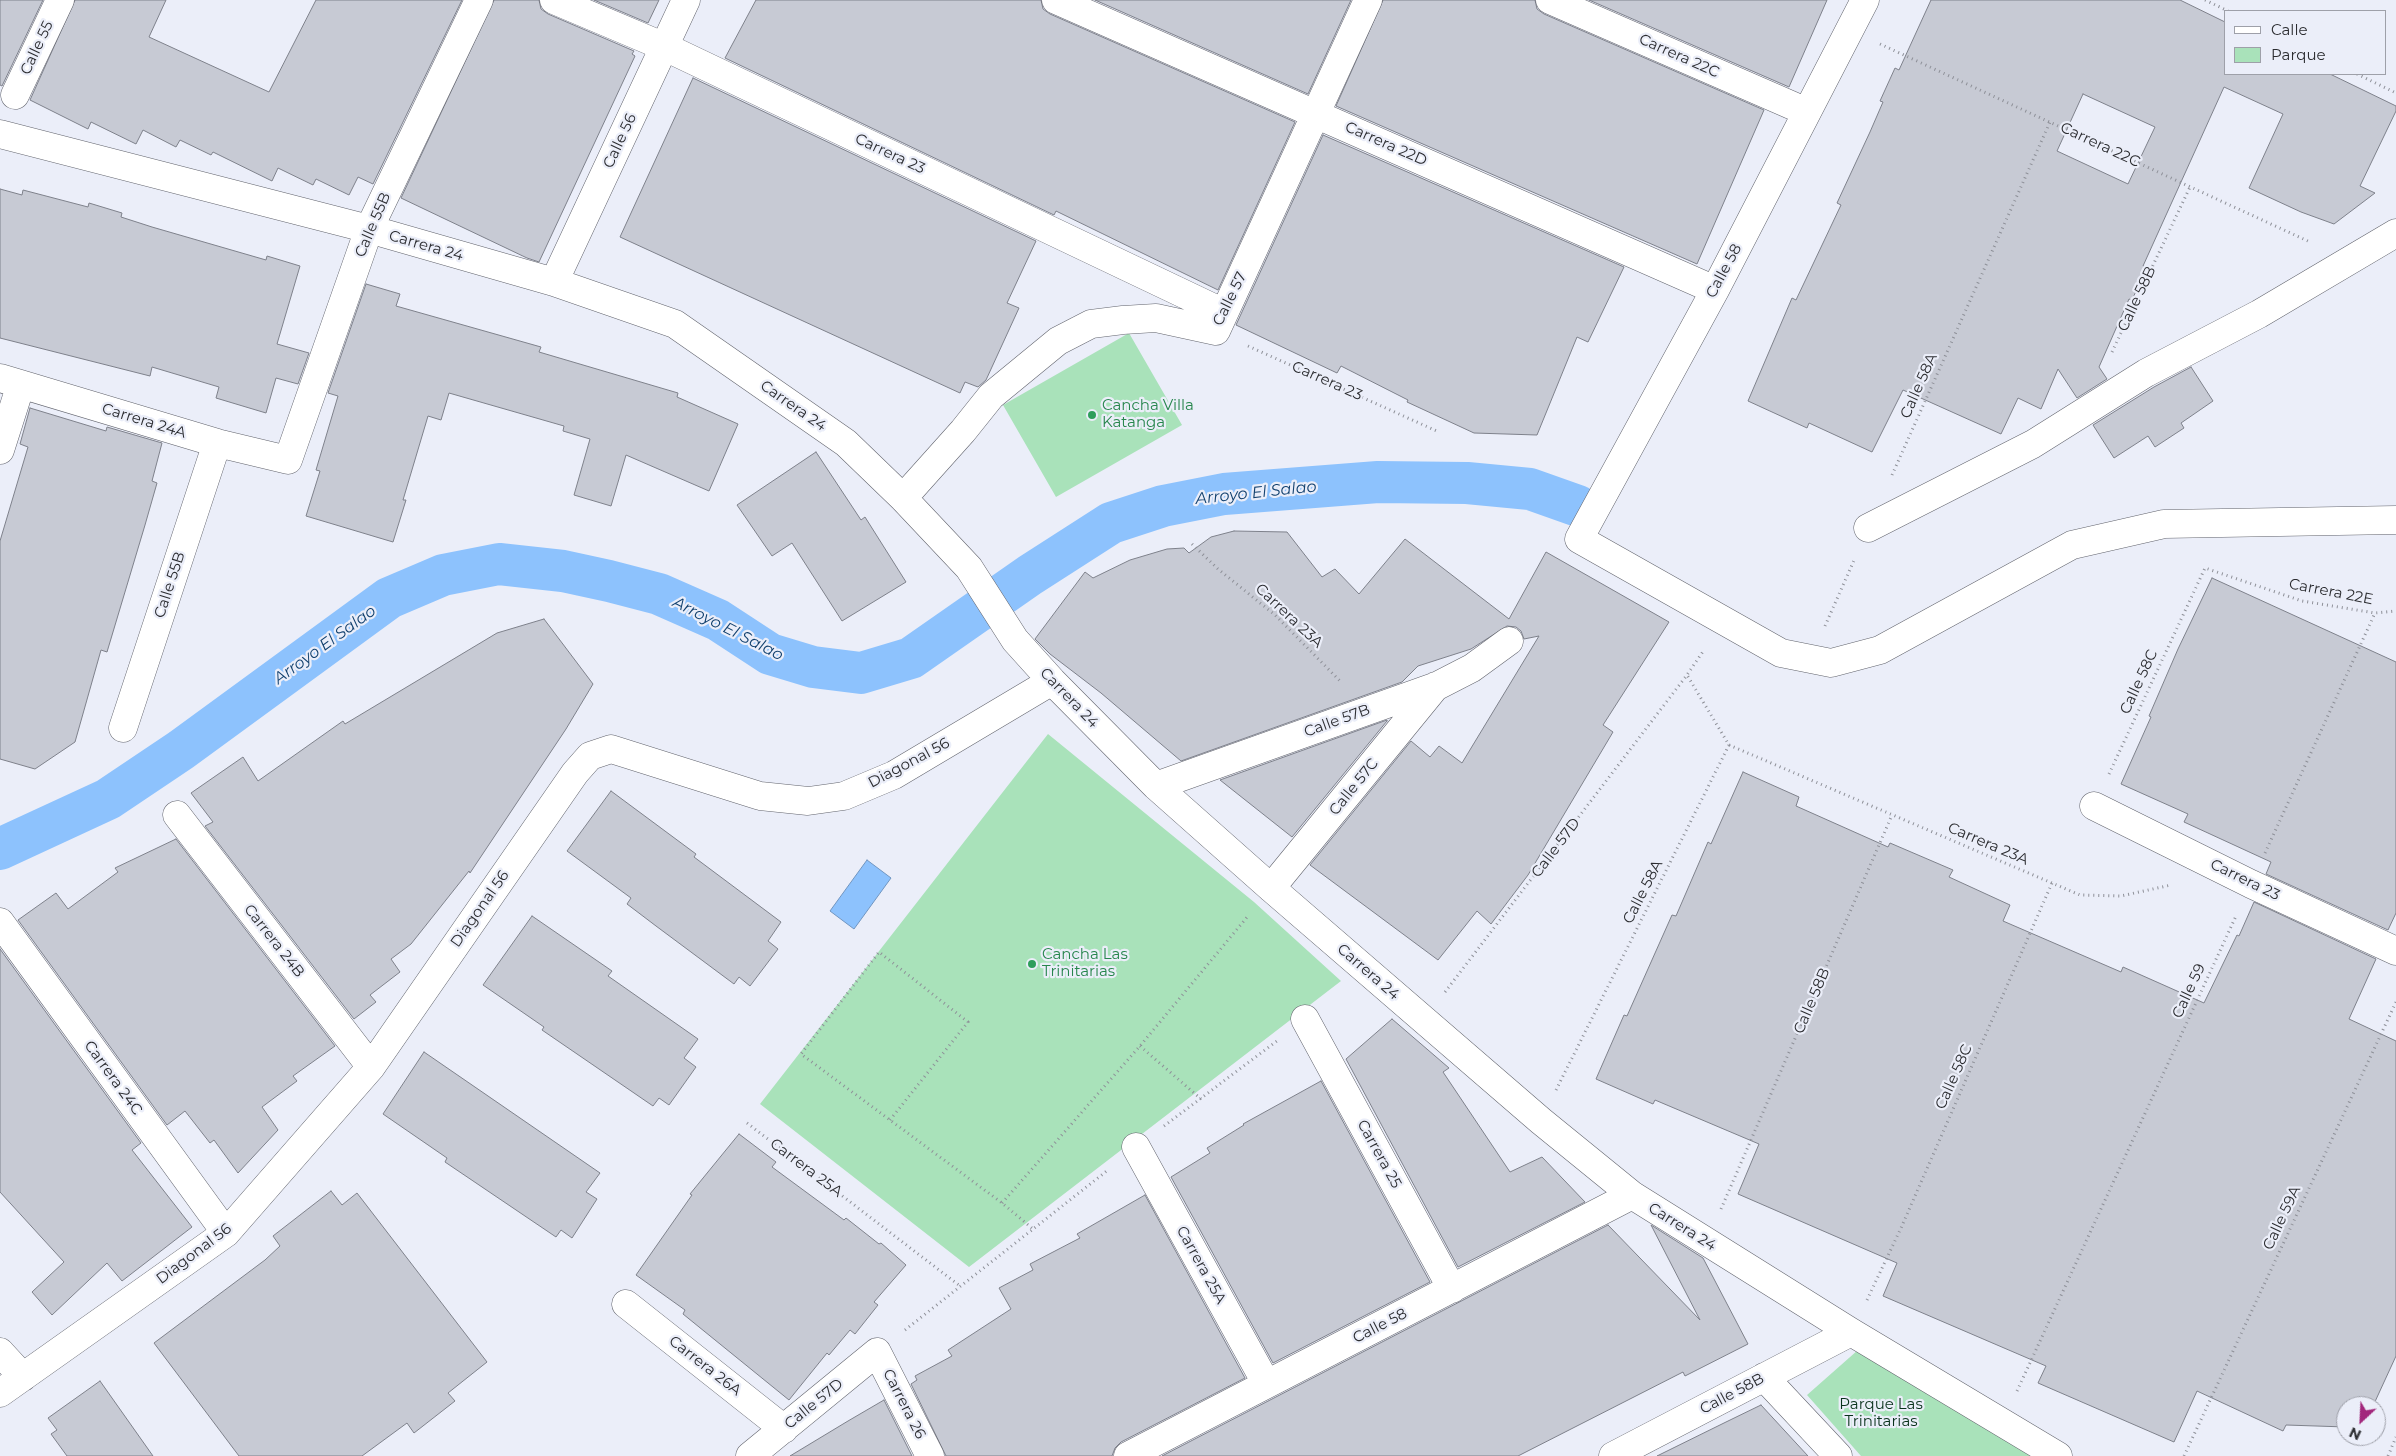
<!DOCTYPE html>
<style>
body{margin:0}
#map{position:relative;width:2396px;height:1456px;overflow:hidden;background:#ebeef9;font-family:Montserrat,sans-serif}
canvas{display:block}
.legend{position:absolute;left:2224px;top:10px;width:162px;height:65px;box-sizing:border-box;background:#ebeef9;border:1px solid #9ea0a9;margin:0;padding:6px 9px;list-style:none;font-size:15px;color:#2b2c30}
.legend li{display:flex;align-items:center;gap:10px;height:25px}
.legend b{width:25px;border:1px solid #9ea0a9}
.north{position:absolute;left:2336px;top:1396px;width:50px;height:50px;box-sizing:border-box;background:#ebeef9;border:1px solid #9ea0a9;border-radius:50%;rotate:205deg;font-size:14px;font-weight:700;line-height:20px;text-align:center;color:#2b2c30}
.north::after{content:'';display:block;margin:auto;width:18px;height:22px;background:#a2277c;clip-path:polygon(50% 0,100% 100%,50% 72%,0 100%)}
</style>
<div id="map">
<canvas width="2396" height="1456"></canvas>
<ul class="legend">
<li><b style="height:6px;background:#fff"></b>Calle</li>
<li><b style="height:14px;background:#a9e2ba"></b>Parque</li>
</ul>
<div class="north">N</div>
</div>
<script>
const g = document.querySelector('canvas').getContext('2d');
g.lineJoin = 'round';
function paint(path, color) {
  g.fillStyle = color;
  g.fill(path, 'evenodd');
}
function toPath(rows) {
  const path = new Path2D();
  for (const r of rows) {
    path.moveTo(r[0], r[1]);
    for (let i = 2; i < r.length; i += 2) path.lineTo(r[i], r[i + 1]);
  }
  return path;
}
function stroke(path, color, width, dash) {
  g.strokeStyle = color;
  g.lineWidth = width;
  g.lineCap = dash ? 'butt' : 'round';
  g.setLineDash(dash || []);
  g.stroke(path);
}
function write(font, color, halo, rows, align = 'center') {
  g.font = font + ' Montserrat,sans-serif';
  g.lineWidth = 4.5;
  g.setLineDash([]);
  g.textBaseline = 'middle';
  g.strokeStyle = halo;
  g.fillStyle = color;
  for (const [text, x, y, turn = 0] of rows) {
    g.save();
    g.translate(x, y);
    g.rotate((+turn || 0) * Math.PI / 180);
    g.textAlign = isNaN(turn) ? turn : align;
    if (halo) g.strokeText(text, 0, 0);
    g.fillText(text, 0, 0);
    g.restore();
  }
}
paint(toPath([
 [1129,333,1182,425,1056,497,1003,405],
 [1048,734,1254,902,1341,981,969,1267,760,1104],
 [1858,1350,2034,1456,1861,1456,1807,1395]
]), '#a9e2ba');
const water = toPath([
 [867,860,891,878,854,929,830,911,867,860]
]);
paint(water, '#8dc2fd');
stroke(water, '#7095c0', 1);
stroke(toPath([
 [0,849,108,799,181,750,389,598,443,575,499,564,563,571,609,581,659,594,718,620,770,654,813,667,861,673,911,658,1030,575,1111,523,1163,506,1224,494,1378,482,1467,483,1530,489,1578,506]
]), '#8dc2fd', 42);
const building = toPath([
 [0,0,43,0,2,86,0,85,0,0],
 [75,0,166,0,149,37,269,92,316,0,462,0,373,184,358,177,349,195,316,179,313,185,278,168,272,181,213,152,211,155,180,140,176,147,143,130,136,144,91,122,88,129,30,100,75,0],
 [494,0,539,0,541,9,548,14,634,51,632,54,635,56,539,262,527,258,401,198,494,0],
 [594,0,659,0,648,23,594,0],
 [756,0,1041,0,1043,9,1050,14,1295,122,1218,290,1056,211,1054,215,725,58,756,0],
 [1095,0,1351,0,1308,94,1095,0],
 [1383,0,1535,0,1537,9,1544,14,1764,110,1697,264,1336,106,1383,0],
 [1589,0,1827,0,1789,87,1589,0],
 [1931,0,2180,0,2225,22,2225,74,2330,74,2396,106,2396,111,2360,186,2375,193,2334,224,2301,212,2249,188,2283,114,2224,87,2143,266,2147,267,2132,300,2129,299,2099,367,2107,379,2077,398,2058,369,2041,409,2018,398,2001,434,1903,390,1872,452,1809,423,1807,428,1748,401,1792,298,1796,300,1841,205,1837,203,1870,132,1883,102,1880,101,1895,68,1899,70,1931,0],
 [2083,94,2155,127,2128,184,2057,151,2083,94],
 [693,78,1036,241,1007,303,1019,308,986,380,978,387,965,382,960,393,620,237,693,78],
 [1323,135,1624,267,1588,342,1577,337,1537,435,1474,433,1407,402,1408,400,1341,366,1337,373,1236,325,1323,135],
 [0,189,22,195,23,190,88,207,89,203,122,213,121,217,152,227,266,260,267,256,300,266,277,344,309,353,298,384,276,378,266,413,216,398,219,387,152,367,150,376,0,338,0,189],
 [366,284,400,294,396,306,541,347,539,352,678,393,677,397,738,424,709,491,626,455,611,506,574,495,590,439,563,431,564,426,449,393,441,420,428,416,403,500,406,500,393,542,306,516,320,471,316,470,338,396,328,393,366,284],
 [2191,367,2213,401,2181,423,2184,428,2155,447,2148,436,2114,458,2093,425,2154,387,2191,367],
 [30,408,106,431,107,427,162,443,152,481,157,483,145,525,107,652,101,650,75,742,35,769,0,759,0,541,28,447,20,444,30,408],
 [816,452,861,520,865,517,906,582,842,621,792,543,772,556,737,505,816,452],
 [1234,531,1287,532,1322,577,1335,569,1359,594,1405,539,1509,619,1546,552,1669,622,1603,725,1613,732,1528,875,1491,924,1477,911,1438,960,1310,865,1411,741,1430,757,1439,746,1462,763,1539,636,1524,639,1521,631,1516,627,1507,626,1471,649,1418,666,1402,682,1181,761,1101,693,1050,654,1035,639,1085,572,1093,578,1130,560,1167,549,1184,548,1189,553,1211,537,1234,531],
 [2212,578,2396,662,2396,913,2388,930,2266,874,2271,862,2184,822,2188,814,2121,784,2151,717,2149,716,2178,649,2212,578],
 [544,619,593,684,566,729,470,873,469,871,411,944,391,959,400,972,370,995,376,1002,354,1019,205,826,213,822,191,793,243,757,258,781,343,721,345,724,497,633,544,619],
 [1387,721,1292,837,1220,780,1387,720,1387,721],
 [1743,772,1799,797,1796,806,1888,847,1890,843,1953,870,1949,877,2010,905,2003,921,2121,972,2123,967,2204,1003,2237,935,2239,936,2254,902,2376,959,2349,1019,2396,1041,2396,1356,2373,1406,2346,1406,2346,1427,2286,1425,2283,1431,2197,1391,2174,1442,2038,1383,2046,1366,1883,1296,1897,1263,1738,1194,1759,1144,1655,1100,1653,1104,1596,1079,1624,1015,1627,1016,1672,915,1676,916,1708,842,1711,844,1743,772],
 [611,791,696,854,694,857,781,922,768,941,778,949,750,986,739,977,734,984,656,926,627,904,631,898,567,851,611,791],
 [176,839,335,1046,293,1076,297,1081,262,1107,278,1130,238,1173,214,1140,210,1143,185,1111,167,1125,18,920,56,893,68,909,118,872,115,868,176,839],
 [532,916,612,971,608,976,698,1039,684,1058,696,1067,669,1105,659,1098,653,1106,542,1030,544,1027,483,985,532,916],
 [0,949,141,1143,132,1150,192,1227,122,1281,107,1263,52,1315,32,1292,64,1262,0,1192,0,949],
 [1392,1019,1449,1068,1443,1072,1510,1172,1542,1157,1585,1202,1458,1267,1346,1059,1392,1019],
 [424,1052,600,1173,586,1192,597,1199,572,1238,561,1230,556,1237,445,1162,447,1158,383,1114,424,1052],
 [1321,1081,1430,1282,1273,1363,1171,1177,1210,1153,1207,1148,1244,1125,1243,1124,1321,1081],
 [739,1134,776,1162,772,1167,844,1220,846,1218,879,1244,881,1243,906,1265,874,1302,878,1305,855,1334,850,1330,829,1355,827,1353,789,1400,683,1314,685,1310,636,1275,692,1195,690,1194,739,1134],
 [331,1191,342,1205,357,1193,487,1362,448,1393,455,1401,414,1433,407,1423,362,1456,239,1456,154,1343,265,1260,280,1246,273,1236,331,1191],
 [1145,1195,1245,1378,1121,1442,1115,1448,1112,1456,946,1456,911,1384,917,1380,915,1376,952,1356,948,1350,1011,1309,999,1288,1033,1270,1030,1264,1080,1238,1077,1234,1145,1195],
 [1608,1225,1700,1320,1651,1225,1703,1258,1748,1344,1685,1376,1683,1372,1518,1456,1162,1456,1608,1225],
 [100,1381,153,1456,67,1456,51,1434,57,1430,48,1418,100,1381],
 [884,1400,912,1456,790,1456,848,1421,884,1400],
 [1761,1405,1808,1456,1657,1456,1726,1422,1761,1405]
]);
paint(building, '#c7cad4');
stroke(building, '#7e818b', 1);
const minor = toPath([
 [554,0,665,47,1224,313],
 [1056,0,1715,290],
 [1550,0,1807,112],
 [1865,0,1715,290,1579,539,1781,653,1831,663,1880,650,2072,545,2164,524,2396,520],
 [15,95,60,0],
 [0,134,369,229,554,282,675,324,846,443,903,498,969,568,1015,640,1052,681,1156,786,1271,888,1541,1121,1632,1195,1851,1332,2058,1456],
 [554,282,686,0],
 [0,378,217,443,288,460,369,229,479,0],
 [0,450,21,384],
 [903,498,963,431,991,396,1058,341,1091,324,1123,320,1156,318,1216,331,1368,0],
 [1868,528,2033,444,2146,373,2259,314,2396,233],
 [123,728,217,443],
 [1156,786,1437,686,1472,668,1509,641],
 [2094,806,2251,884,2396,951],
 [177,815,371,1067],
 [1271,888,1436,686],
 [0,922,226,1233],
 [1305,1019,1452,1289],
 [1136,1147,1266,1383],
 [626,1304,784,1429],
 [0,1352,23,1377],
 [1764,1377,1838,1456],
 [0,1393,226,1233,371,1067,575,773,590,756,611,749,760,796,808,801,844,796,894,775,1052,681],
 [750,1456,877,1352,930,1456],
 [1128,1456,1632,1195],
 [1613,1456,1851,1332]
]);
stroke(minor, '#62646d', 29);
stroke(toPath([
 [2205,0,2228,11],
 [1880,44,2310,242],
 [2357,74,2396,93],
 [1248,346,1439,432],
 [2112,352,2190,187],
 [1892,475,2050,122],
 [1192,544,1218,569,1275,615,1342,683],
 [1825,626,1855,558],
 [1729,745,2080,895,2121,896,2171,885],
 [2109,774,2205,568,2302,601,2375,613,2396,611],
 [2265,853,2375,613],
 [1445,992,1687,675,1704,650],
 [1140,1046,1201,1099],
 [1556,1090,1729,745,1687,675],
 [890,1120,968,1022,879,952,801,1054,1002,1203,1033,1229],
 [747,1123,960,1286],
 [1164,1126,1277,1041],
 [1002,1203,1140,1046,1248,916],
 [1721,1209,1892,815],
 [1867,1300,1901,1228,2052,883],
 [905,1330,1108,1170],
 [2017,1391,2236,916],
 [2184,1456,2396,1002],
 [2388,1456,2396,1437]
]), '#8e9098', 3, [1, 4]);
stroke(minor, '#fff', 28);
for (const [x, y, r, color] of [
 [1092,415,5,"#2e9e5b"],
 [1032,964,5,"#2e9e5b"]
]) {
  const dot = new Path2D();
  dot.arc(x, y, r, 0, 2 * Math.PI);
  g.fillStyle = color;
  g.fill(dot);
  stroke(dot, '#ebeef9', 2);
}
write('15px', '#2b2c30', '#ebeef9', [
 ["Calle 55",37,48,-65],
 ["Carrera 22C",1679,56,24],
 ["Calle 56",620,141,-65],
 ["Carrera 22D",1386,144,24],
 ["Carrera 22C",2100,145,25],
 ["Carrera 23",890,154,25],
 ["Calle 55B",373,225,-67],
 ["Carrera 24",426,246,16],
 ["Calle 58",1724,271,-62],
 ["Calle 57",1230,299,-64],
 ["Calle 58B",2137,299,-65],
 ["Carrera 23",1327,381,24],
 ["Calle 58A",1919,386,-66],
 ["Carrera 24",793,406,35],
 ["Carrera 24A",144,421,17],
 ["Calle 55B",170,585,-72],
 ["Carrera 22E",2331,592,11],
 ["Carrera 23A",1289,616,43],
 ["Calle 58C",2139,682,-65],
 ["Carrera 24",1069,698,46],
 ["Calle 57B",1337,721,-20],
 ["Diagonal 56",909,763,-28],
 ["Calle 57C",1354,787,-51],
 ["Carrera 23A",1988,844,23],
 ["Calle 57D",1556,848,-53],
 ["Carrera 23",2245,880,26],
 ["Calle 58A",1643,892,-63],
 ["Diagonal 56",480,909,-55],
 ["Carrera 24B",274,941,52],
 ["Carrera 24",1368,972,41],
 ["Calle 59",2189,991,-65],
 ["Calle 58B",1812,1001,-67],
 ["Calle 58C",1954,1077,-66],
 ["Carrera 24C",113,1078,54],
 ["Carrera 25",1379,1154,61],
 ["Carrera 25A",806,1168,37],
 ["Calle 59A",2282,1218,-65],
 ["Carrera 24",1682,1227,32],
 ["Diagonal 56",194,1254,-37],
 ["Carrera 25A",1201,1265,61],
 ["Calle 58",1380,1326,-27],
 ["Carrera 26A",705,1366,38],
 ["Calle 58B",1732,1394,-28],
 ["Calle 57D",814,1404,-39],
 ["Carrera 26",904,1404,63]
]);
write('15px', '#27864d', '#ebeef9', [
 ["Cancha Villa",1102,406],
 ["Katanga",1102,423],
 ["Cancha Las",1042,955],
 ["Trinitarias",1042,972]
], 'left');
write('15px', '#09321b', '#ebeef9', [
 ["Parque Las",1881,1405],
 ["Trinitarias",1881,1422]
]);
write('italic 16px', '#11406e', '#ebeef9', [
 ["Arroyo El Salao",1256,493,-6],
 ["Arroyo El Salao",728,629,27],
 ["Arroyo El Salao",325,645,-36]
]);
</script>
